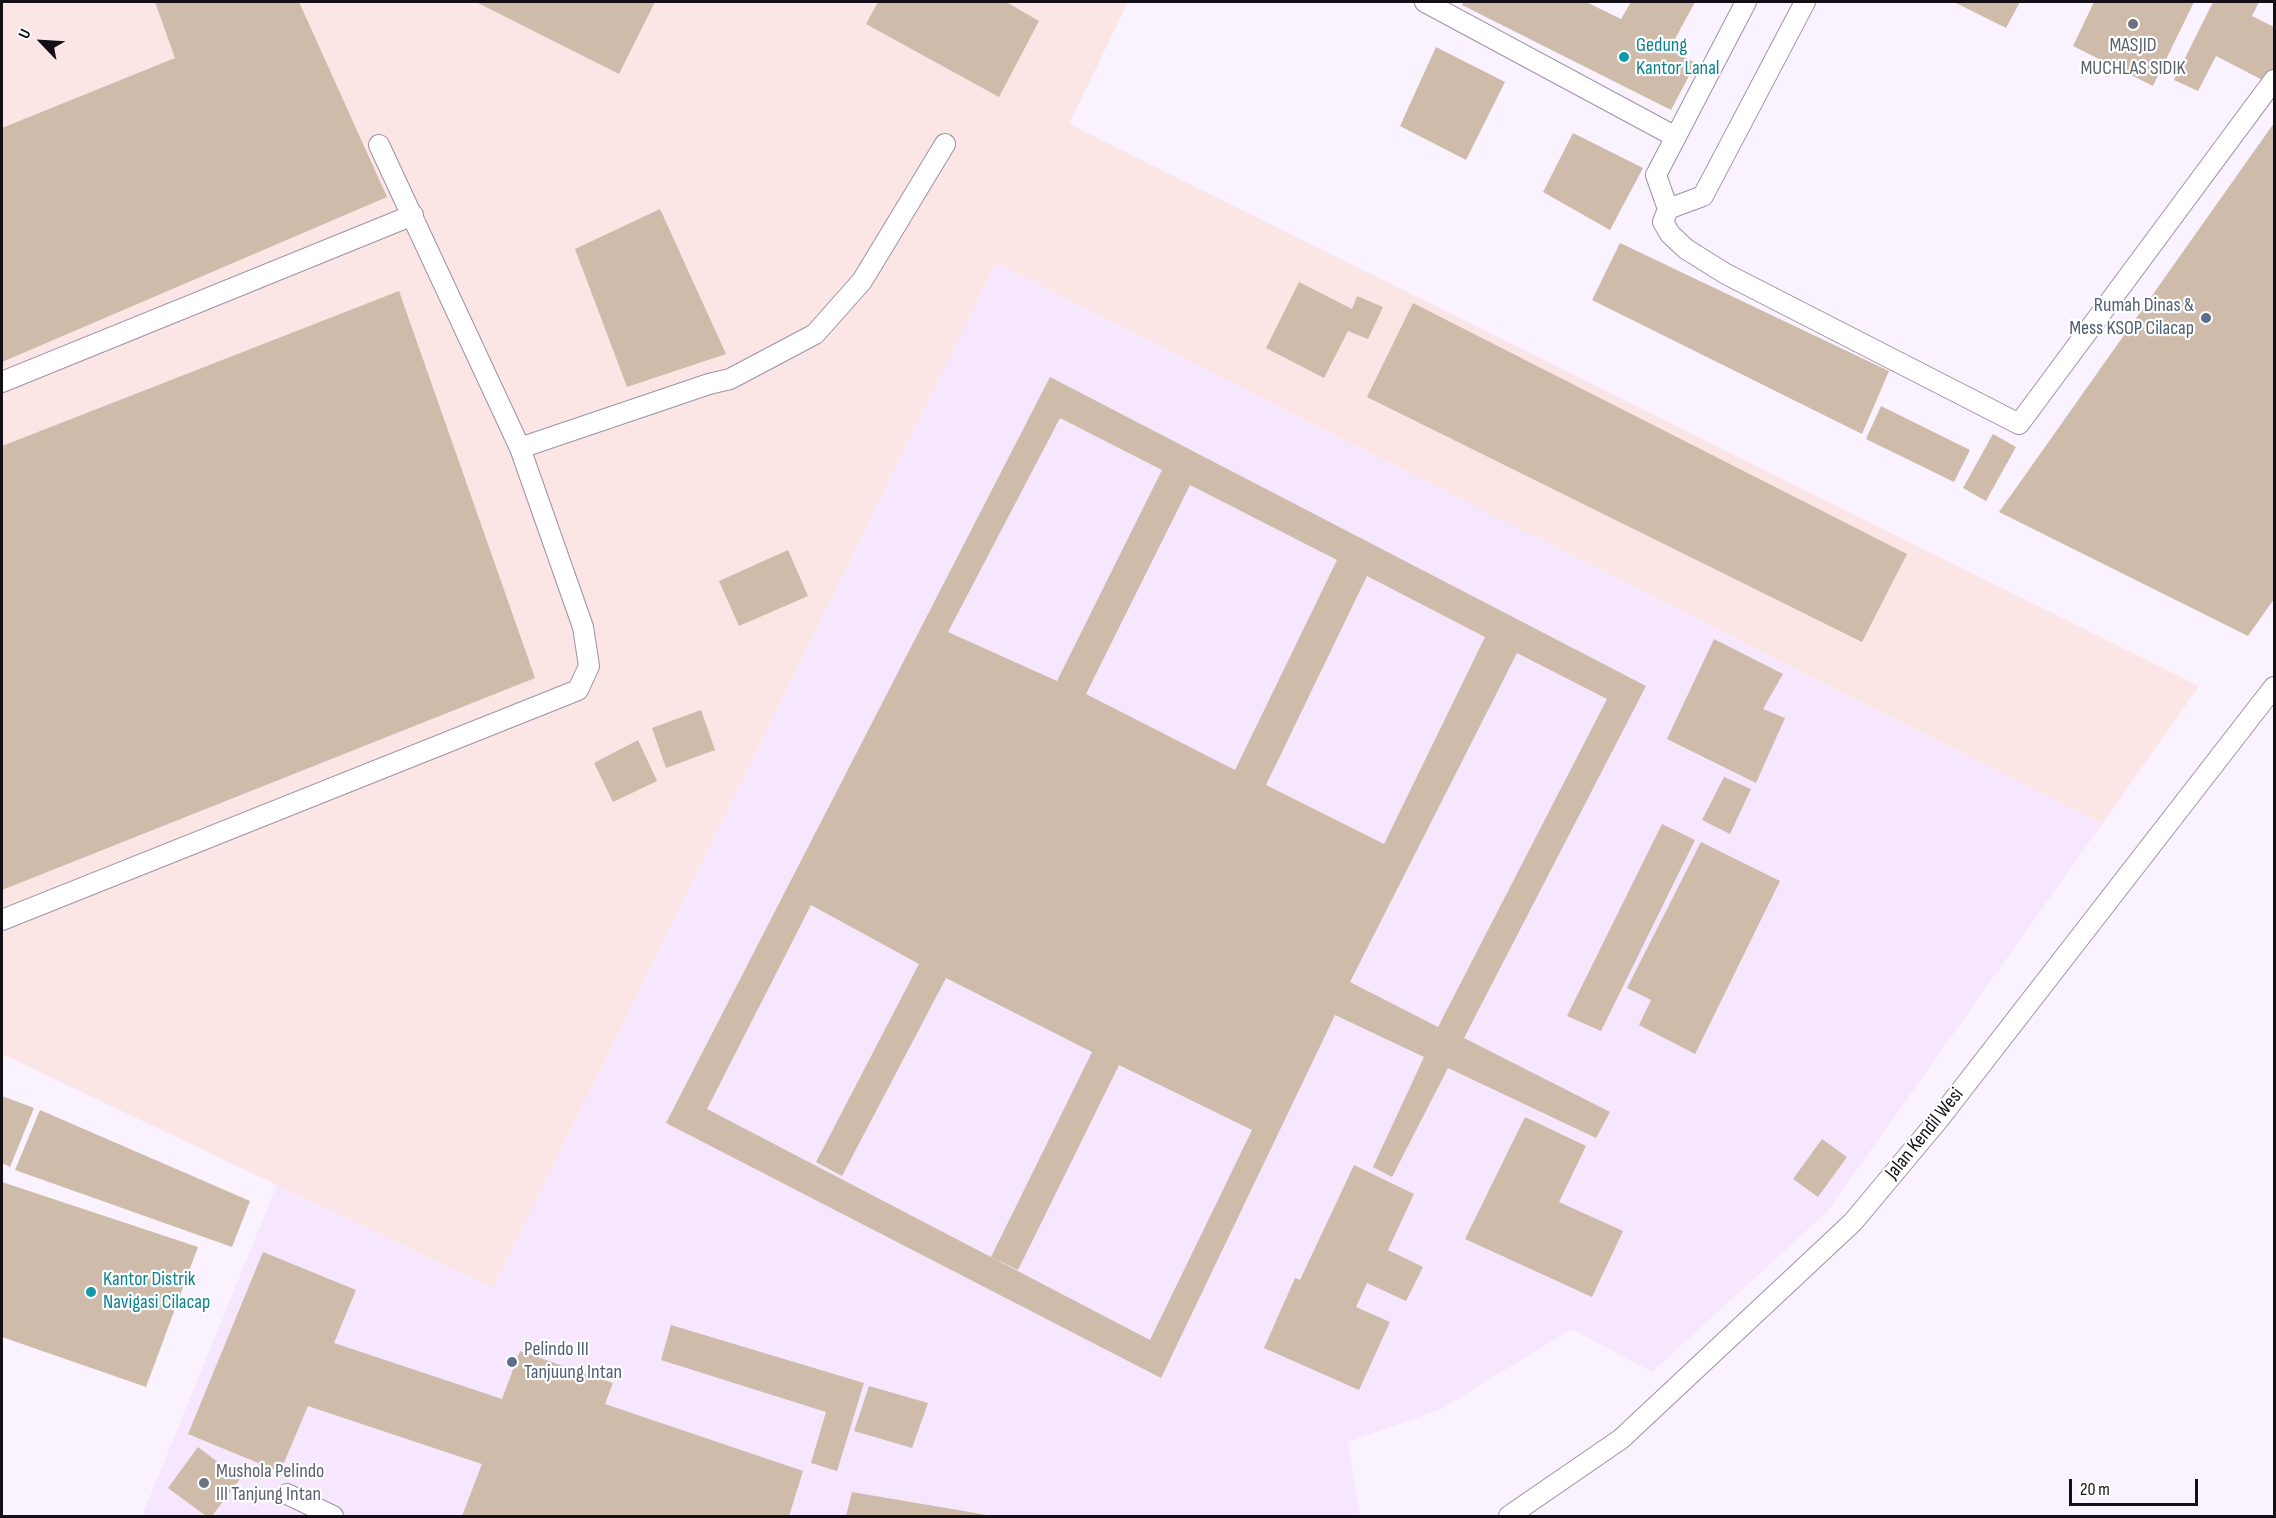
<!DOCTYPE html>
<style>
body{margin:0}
#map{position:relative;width:2276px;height:1518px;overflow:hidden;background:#faf2ff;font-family:"Sofia Sans Condensed",sans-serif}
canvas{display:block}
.frame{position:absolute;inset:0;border:3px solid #140f16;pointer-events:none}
.north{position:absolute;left:12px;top:12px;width:60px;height:60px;-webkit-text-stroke:4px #fff;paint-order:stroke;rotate:295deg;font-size:16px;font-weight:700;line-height:24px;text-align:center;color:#140f16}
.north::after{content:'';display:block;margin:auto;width:21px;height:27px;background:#140f16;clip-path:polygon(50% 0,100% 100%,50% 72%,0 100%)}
.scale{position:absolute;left:2069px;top:1479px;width:129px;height:27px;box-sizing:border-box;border:3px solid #140f16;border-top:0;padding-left:8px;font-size:18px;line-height:21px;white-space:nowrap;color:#140f16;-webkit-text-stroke:4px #fff;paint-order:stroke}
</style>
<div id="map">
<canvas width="2276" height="1518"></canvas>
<div class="frame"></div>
<div class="north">U</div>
<div class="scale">20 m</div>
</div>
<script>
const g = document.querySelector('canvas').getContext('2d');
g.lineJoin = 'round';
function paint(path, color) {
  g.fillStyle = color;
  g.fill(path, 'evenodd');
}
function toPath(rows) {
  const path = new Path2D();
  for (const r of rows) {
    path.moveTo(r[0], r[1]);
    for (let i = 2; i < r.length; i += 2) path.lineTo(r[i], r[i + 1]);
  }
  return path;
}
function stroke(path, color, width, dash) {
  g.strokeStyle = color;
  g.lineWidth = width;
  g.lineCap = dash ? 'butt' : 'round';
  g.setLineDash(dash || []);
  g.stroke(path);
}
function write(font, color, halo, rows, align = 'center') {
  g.font = font + ' "Sofia Sans Condensed",sans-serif';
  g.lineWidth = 4.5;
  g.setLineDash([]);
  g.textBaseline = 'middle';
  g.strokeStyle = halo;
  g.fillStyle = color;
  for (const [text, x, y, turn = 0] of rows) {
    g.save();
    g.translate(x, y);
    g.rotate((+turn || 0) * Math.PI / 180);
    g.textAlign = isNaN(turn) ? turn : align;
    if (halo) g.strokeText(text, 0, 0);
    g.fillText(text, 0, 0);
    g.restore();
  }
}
paint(toPath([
 [996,263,2102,824,1827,1212,1652,1372,1572,1329,1439,1410,1348,1442,1360,1516,142,1516,277,1185,493,1288]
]), '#f6e7fe');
paint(toPath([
 [2,2,1128,2,1069,124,2199,686,2102,824,996,263,493,1288,2,1054]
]), '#fbe5e5');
paint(toPath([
 [155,2,299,2,387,197,2,362,2,128,175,58],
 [476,2,655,2,619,74],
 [878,2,1006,2,1039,21,999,97,866,24],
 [1464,2,1586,2,1621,19,1631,2,1695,2,1669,50,1696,63,1671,110,1462,5],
 [1954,2,2020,2,2006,28],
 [2094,2,2194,2,2153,86,2073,46],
 [2213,2,2259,2,2252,16,2274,27,2274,86,2216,56,2198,91,2174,80],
 [1436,47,1505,82,1466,160,1400,126],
 [2274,123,2274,599,2248,636,1999,512],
 [1573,133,1643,168,1610,230,1543,192],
 [660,209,726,354,627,387,575,249],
 [1620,243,1889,371,1862,434,1592,300],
 [1299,282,1352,309,1357,296,1383,307,1368,339,1348,331,1324,378,1266,348],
 [399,291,535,678,2,890,2,446],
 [1413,303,1907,554,1862,642,1367,397],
 [1050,377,1646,686,1464,1038,1610,1112,1596,1138,1448,1068,1392,1177,1373,1167,1424,1057,1335,1015,1161,1378,666,1123],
 [1060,418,1162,470,1057,681,948,632],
 [1190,485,1337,560,1235,770,1086,694],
 [1367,576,1485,637,1384,844,1266,785],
 [1517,653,1607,699,1438,1027,1350,982],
 [811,905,919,964,816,1162,842,1176,946,978,1092,1052,991,1257,1018,1270,1119,1065,1252,1130,1150,1340,707,1109],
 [1881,406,1970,450,1954,482,1866,439],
 [1993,434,2016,447,1986,501,1963,488],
 [788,550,808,596,739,626,719,581],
 [1714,639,1783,674,1763,709,1785,718,1756,783,1667,739],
 [701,710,715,750,666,768,652,728],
 [638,740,657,781,613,802,594,763],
 [1724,777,1751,789,1730,834,1702,820],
 [1662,824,1695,840,1601,1031,1567,1016],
 [1701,842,1780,881,1695,1054,1639,1025,1651,1000,1627,988],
 [2,1096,34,1108,10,1167,2,1163],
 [40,1110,250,1201,232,1247,15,1170],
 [1525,1117,1586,1146,1559,1202,1623,1231,1592,1297,1465,1239],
 [1822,1139,1847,1157,1818,1197,1793,1179],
 [1354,1165,1414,1194,1388,1250,1423,1267,1406,1301,1367,1283,1356,1307,1390,1322,1359,1390,1264,1348,1295,1278,1300,1280],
 [2,1182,198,1247,146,1387,2,1337],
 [263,1252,356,1290,334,1343,502,1399,520,1351,613,1383,605,1404,803,1471,789,1516,462,1516,482,1464,308,1406,280,1472,188,1434],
 [671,1325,864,1383,837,1471,811,1463,826,1412,661,1360],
 [869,1386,928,1403,912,1448,854,1431],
 [198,1447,240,1479,212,1516,206,1516,168,1488],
 [852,1492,987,1515,987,1516,846,1516]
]), '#cebbaa');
const service = toPath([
 [1425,2,1676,137],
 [1746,2,1656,175,1668,209,1663,222,1670,234,1686,249,1726,274,2019,424,2274,80],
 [1668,209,1703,196,1805,2],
 [2,382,413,215],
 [520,448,709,384,730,379,815,334,862,281,945,144],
 [2,920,578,690,589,666,583,627,520,448,379,145],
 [287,1494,333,1516],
 [1509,1516,1621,1439,1853,1222,1939,1119,2274,687]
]);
stroke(service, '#9e91a5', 22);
stroke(service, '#fff', 20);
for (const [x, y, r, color] of [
 [2133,24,6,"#6b7280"],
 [1624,57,6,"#0f9aa8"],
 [2206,318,6,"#5c6f8a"],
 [91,1292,6,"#0f9aa8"],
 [512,1362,6,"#5c6f8a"],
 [204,1483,6,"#6b7280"]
]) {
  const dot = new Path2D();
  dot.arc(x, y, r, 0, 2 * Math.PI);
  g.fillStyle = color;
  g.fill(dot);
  stroke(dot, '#fff', 2);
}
write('20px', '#0d838f', '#fff', [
 ["Gedung",1636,46],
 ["Kantor Lanal",1636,69],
 ["Kantor Distrik",103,1280],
 ["Navigasi Cilacap",103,1303]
], 'left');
write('20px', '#5b616d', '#fff', [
 ["MASJID",2133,46],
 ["MUCHLAS SIDIK",2133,69],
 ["Mushola Pelindo",216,1472,"left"],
 ["III Tanjung Intan",216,1495,"left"]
]);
write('20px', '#4e5e75', '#fff', [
 ["Rumah Dinas &",2194,306],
 ["Mess KSOP Cilacap",2194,329],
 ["Pelindo III",524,1350,"left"],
 ["Tanjuung Intan",524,1373,"left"]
], 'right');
write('20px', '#140f16', '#fff', [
 ["Jalan Kendil Wesi",1925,1134,-51]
]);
</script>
